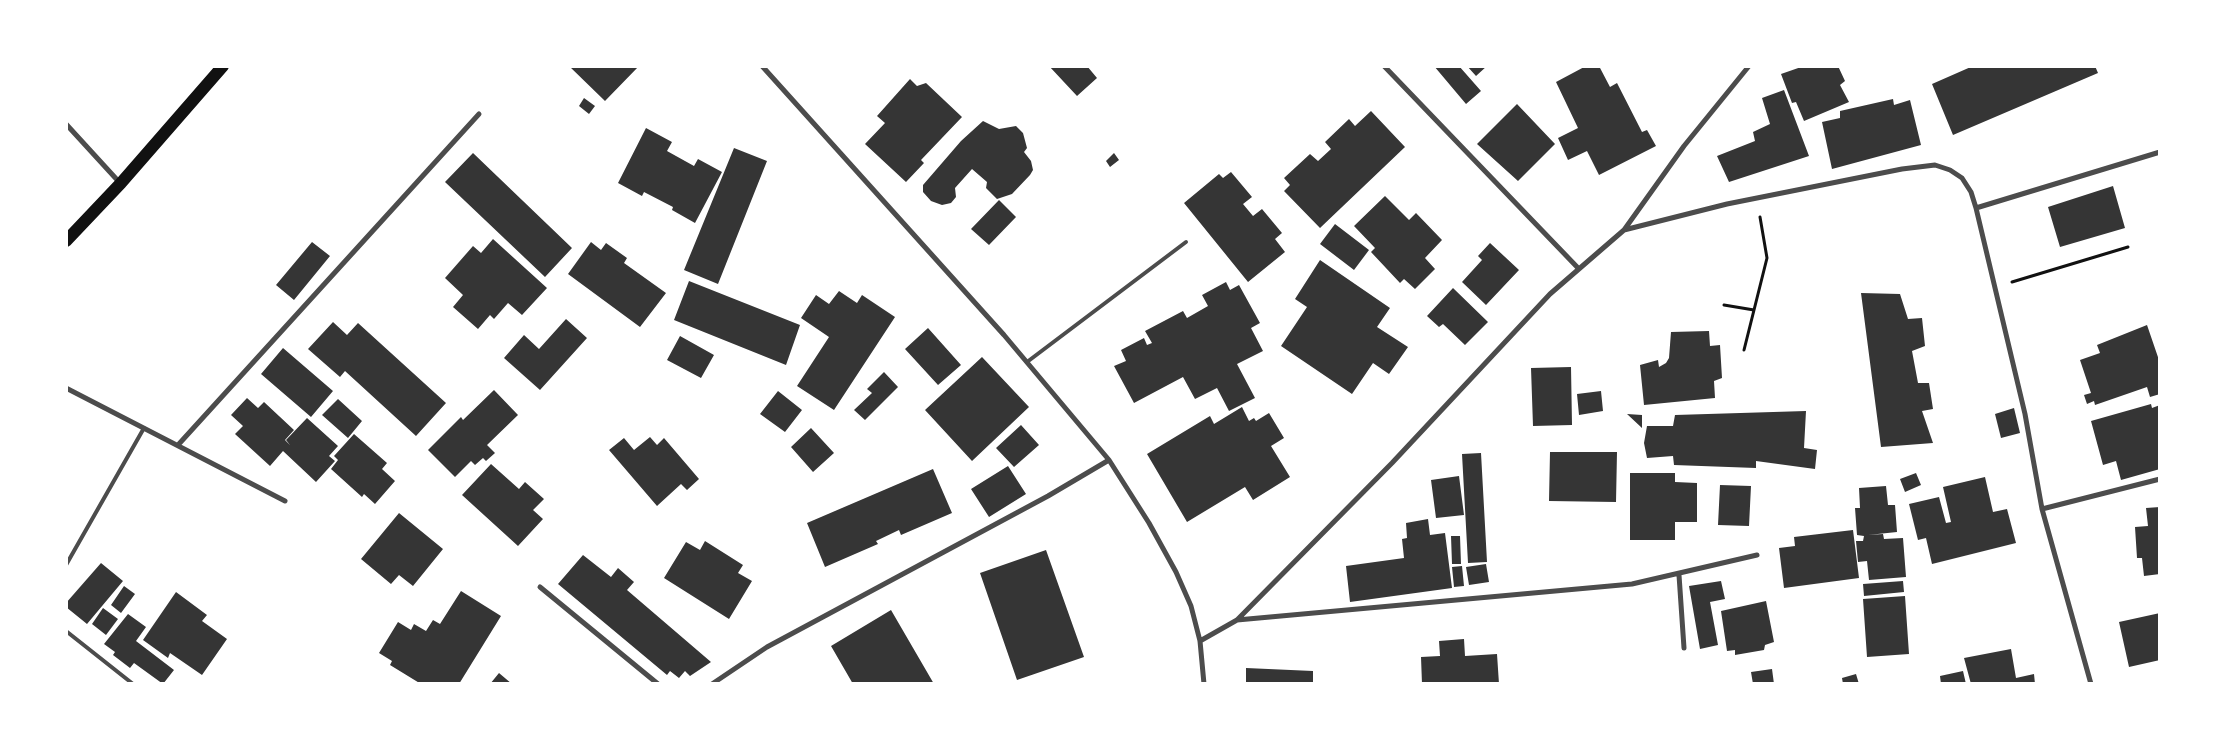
<!DOCTYPE html>
<style>
body{margin:0}
#map{position:relative;width:2226px;height:750px;overflow:hidden;background:#fff;font-family:"Archivo Narrow",sans-serif}
canvas{display:block}
.frame{position:absolute;inset:0;border:68px solid #fff;pointer-events:none}
</style>
<div id="map">
<canvas width="2226" height="750"></canvas>
<div class="frame"></div>
</div>
<script>
const g = document.querySelector('canvas').getContext('2d');
g.lineJoin = 'round';
function paint(path, color) {
  g.fillStyle = color;
  g.fill(path, 'evenodd');
}
function toPath(rows) {
  const path = new Path2D();
  for (const r of rows) {
    path.moveTo(r[0], r[1]);
    for (let i = 2; i < r.length; i += 2) path.lineTo(r[i], r[i + 1]);
  }
  return path;
}
function stroke(path, color, width, dash) {
  g.strokeStyle = color;
  g.lineWidth = width;
  g.lineCap = dash ? 'butt' : 'round';
  g.setLineDash(dash || []);
  g.stroke(path);
}
paint(toPath([
 [569,66,639,66,605,101],
 [1049,66,1087,66,1097,78,1077,96],
 [1434,66,1459,66,1481,91,1466,104],
 [1467,66,1487,66,1476,76],
 [1586,66,1599,66,1610,87,1617,83,1642,132,1647,130,1656,146,1599,175,1587,151,1568,160,1558,138,1578,128,1556,82],
 [1804,66,1838,66,1845,81,1840,85,1849,102,1804,121,1796,102,1792,103,1781,74],
 [1973,66,2095,66,2098,73,1953,135,1932,84],
 [910,79,917,86,926,83,962,117,921,160,924,163,906,182,865,144,885,123,877,116],
 [1784,90,1809,156,1729,182,1717,156,1755,141,1753,132,1770,124,1762,98],
 [584,98,595,106,589,114,579,106],
 [1893,99,1894,105,1910,100,1921,145,1832,169,1822,122,1840,118,1840,111],
 [1517,104,1555,144,1518,181,1477,144],
 [1371,111,1405,147,1320,228,1284,191,1290,185,1284,178,1310,154,1318,161,1331,149,1325,142,1349,119,1355,126],
 [983,121,999,129,1016,126,1023,133,1027,148,1024,152,1031,161,1033,170,1030,175,1012,194,997,199,986,188,987,182,972,169,955,188,956,197,951,203,942,205,931,201,923,192,923,185,961,141],
 [646,128,672,142,667,151,694,166,698,159,722,172,695,223,672,210,673,207,644,192,642,196,618,183],
 [734,148,767,161,718,284,684,270],
 [473,153,572,248,545,277,445,182],
 [1114,153,1119,160,1110,167,1106,161],
 [1231,172,1252,197,1243,204,1253,216,1262,209,1282,233,1275,239,1285,252,1248,282,1184,203,1219,174,1223,178],
 [2113,186,2125,228,2060,247,2048,207],
 [1385,196,1409,220,1416,213,1442,240,1425,258,1435,269,1415,289,1404,279,1400,283,1371,252,1375,248,1354,226],
 [999,200,1016,217,989,245,971,229],
 [1335,224,1369,250,1354,270,1320,244],
 [493,239,547,288,522,315,508,303,494,319,490,315,478,329,453,307,463,295,445,278,473,246,481,253],
 [312,242,330,256,294,300,276,285],
 [591,242,601,250,606,243,627,258,624,263,666,293,640,327,568,274],
 [1490,243,1519,270,1486,305,1462,282,1482,260,1478,256],
 [1320,260,1390,308,1377,327,1408,347,1389,374,1373,363,1352,394,1281,346,1307,307,1295,299],
 [689,281,800,325,786,365,674,320],
 [1226,282,1230,290,1239,285,1260,323,1251,328,1263,351,1237,364,1255,398,1229,411,1217,388,1195,399,1183,377,1134,403,1114,366,1126,361,1121,350,1144,338,1147,345,1152,343,1145,331,1183,311,1187,318,1208,306,1202,295],
 [1453,288,1488,322,1465,345,1443,324,1439,327,1427,316],
 [839,291,857,303,862,295,895,317,834,410,797,386,829,337,801,318,816,295,829,304],
 [1861,293,1900,294,1908,319,1922,318,1925,346,1912,351,1918,383,1929,383,1933,409,1922,411,1933,443,1881,447],
 [566,319,587,338,540,390,504,358,524,335,539,349],
 [333,322,347,335,358,323,446,403,416,436,345,371,340,377,308,349],
 [2147,325,2160,363,2160,394,2150,397,2147,387,2095,405,2094,401,2087,404,2084,395,2091,393,2080,360,2100,353,2097,345],
 [928,328,961,365,938,385,905,349],
 [1709,331,1710,346,1720,345,1722,378,1714,381,1715,398,1644,405,1640,365,1658,360,1659,367,1666,363,1669,358,1671,332],
 [680,336,714,355,701,378,667,360],
 [283,348,333,391,311,417,261,374],
 [982,357,1029,407,972,461,925,410],
 [1571,367,1572,425,1533,426,1531,368],
 [884,372,898,387,865,420,854,410,872,393,867,389],
 [494,390,518,415,487,445,495,453,486,461,483,458,475,465,471,461,455,477,428,450,461,417,463,420],
 [778,391,802,410,785,432,760,414],
 [1601,391,1603,411,1579,415,1577,394],
 [247,398,258,408,264,402,294,430,285,440,290,445,286,440,307,418,338,446,329,456,335,461,316,482,283,451,270,466,235,434,243,426,231,415],
 [338,399,362,421,348,438,322,415],
 [2151,404,2152,408,2160,405,2160,469,2121,480,2116,461,2103,465,2091,421],
 [1242,407,1249,421,1254,418,1256,421,1269,413,1284,438,1271,446,1290,477,1253,500,1245,487,1187,522,1147,454,1210,416,1214,424],
 [2014,408,2020,433,2001,438,1995,414],
 [1806,411,1804,448,1817,450,1815,469,1756,461,1756,468,1674,465,1673,456,1647,458,1644,443,1647,426,1673,426,1675,415],
 [1627,414,1642,415,1642,428],
 [1021,425,1039,445,1014,467,996,448],
 [811,428,834,453,813,472,791,447],
 [354,434,387,463,382,469,395,481,375,504,364,494,362,497,331,469,338,460,334,456],
 [650,437,657,445,664,438,699,479,687,490,681,484,657,506,609,450,624,438,634,450],
 [1550,452,1617,452,1616,502,1549,501],
 [1481,453,1487,562,1468,563,1462,454],
 [491,464,519,489,525,482,544,499,533,510,543,519,518,546,462,495],
 [1008,466,1026,494,989,517,971,489],
 [933,469,952,513,901,535,899,530,876,541,878,544,825,567,807,523],
 [1630,473,1675,473,1675,482,1697,483,1697,522,1675,522,1675,540,1630,540],
 [1916,473,1921,485,1905,492,1900,479],
 [1459,476,1464,515,1436,518,1431,480],
 [1985,477,1993,512,2007,509,2016,543,1932,564,1926,538,1918,540,1909,504,1939,497,1946,523,1951,522,1943,487],
 [1720,485,1751,486,1749,526,1718,525],
 [1886,486,1888,505,1895,505,1897,532,1868,535,1883,534,1884,539,1903,538,1906,577,1869,580,1867,561,1858,562,1856,541,1863,541,1864,536,1857,535,1855,508,1860,508,1859,488],
 [2160,507,2160,574,2144,576,2142,558,2137,558,2135,527,2148,526,2146,508],
 [399,513,443,549,413,586,399,575,391,584,361,559],
 [1428,519,1430,535,1445,533,1452,588,1350,602,1346,566,1404,558,1402,539,1407,538,1406,523],
 [1853,530,1859,578,1784,588,1779,548,1795,546,1794,537],
 [1451,536,1460,536,1461,564,1452,564],
 [705,541,743,565,738,573,752,581,729,619,664,578,686,542,700,550],
 [1046,550,1084,657,1017,680,980,573],
 [583,555,611,577,618,568,634,582,627,590,711,662,690,676,685,671,679,678,670,671,667,675,558,584],
 [101,563,123,581,87,624,66,607,66,603],
 [1486,564,1489,582,1469,585,1466,567],
 [1462,566,1464,586,1454,587,1452,567],
 [1721,581,1725,599,1710,602,1718,645,1700,649,1689,586],
 [1903,581,1904,592,1864,596,1863,584],
 [124,586,135,594,121,613,111,605],
 [461,591,501,616,459,684,421,684,390,665,392,661,379,653,398,622,411,630,414,624,426,631,433,620,440,624],
 [176,592,207,615,202,621,227,639,202,675,170,653,168,658,143,640],
 [1905,596,1909,654,1867,657,1863,599],
 [1766,601,1774,642,1765,645,1764,650,1735,655,1735,650,1727,651,1721,611],
 [103,608,118,619,106,635,92,624],
 [891,610,934,684,853,684,831,646],
 [2160,613,2160,660,2129,667,2119,622],
 [128,614,146,627,136,641,174,670,163,684,134,663,130,668,113,655,115,652,104,644],
 [1464,639,1465,656,1497,654,1499,684,1422,684,1421,657,1440,656,1439,641],
 [2011,649,2016,678,2034,674,2035,684,1971,684,1964,658],
 [1246,668,1313,671,1313,684,1246,684],
 [1772,669,1774,684,1753,684,1751,672],
 [1963,671,1966,684,1941,684,1940,676],
 [499,673,512,684,490,684],
 [1856,674,1859,684,1843,684,1842,678]
]), '#353535');
stroke(toPath([
 [2012,282,2128,247],
 [1724,305,1754,310],
 [1744,350,1767,258,1760,217]
]), '#111', 3);
stroke(toPath([
 [1027,362,1186,242],
 [66,565,144,428],
 [66,631,133,684]
]), '#4c4c4c', 4);
stroke(toPath([
 [762,66,1004,335,1109,460,1149,523,1176,572,1191,606,1200,641,1204,684],
 [1384,66,1579,269],
 [66,124,120,183],
 [1976,208,2160,152],
 [1624,230,1727,204,1902,169,1935,165,1950,170,1962,178,1971,192,1976,208,2025,414,2042,509,2091,684],
 [66,388,285,501],
 [178,445,479,114],
 [2042,509,2160,479],
 [1679,575,1684,648],
 [540,587,658,684],
 [1237,620,1632,584,1757,555],
 [1200,641,1237,620,1392,463,1550,294,1624,230,1684,146,1749,66],
 [712,684,767,647,1048,496,1109,460]
]), '#4c4c4c', 5);
stroke(toPath([
 [66,241,121,183,223,66]
]), '#111', 12);
</script>
